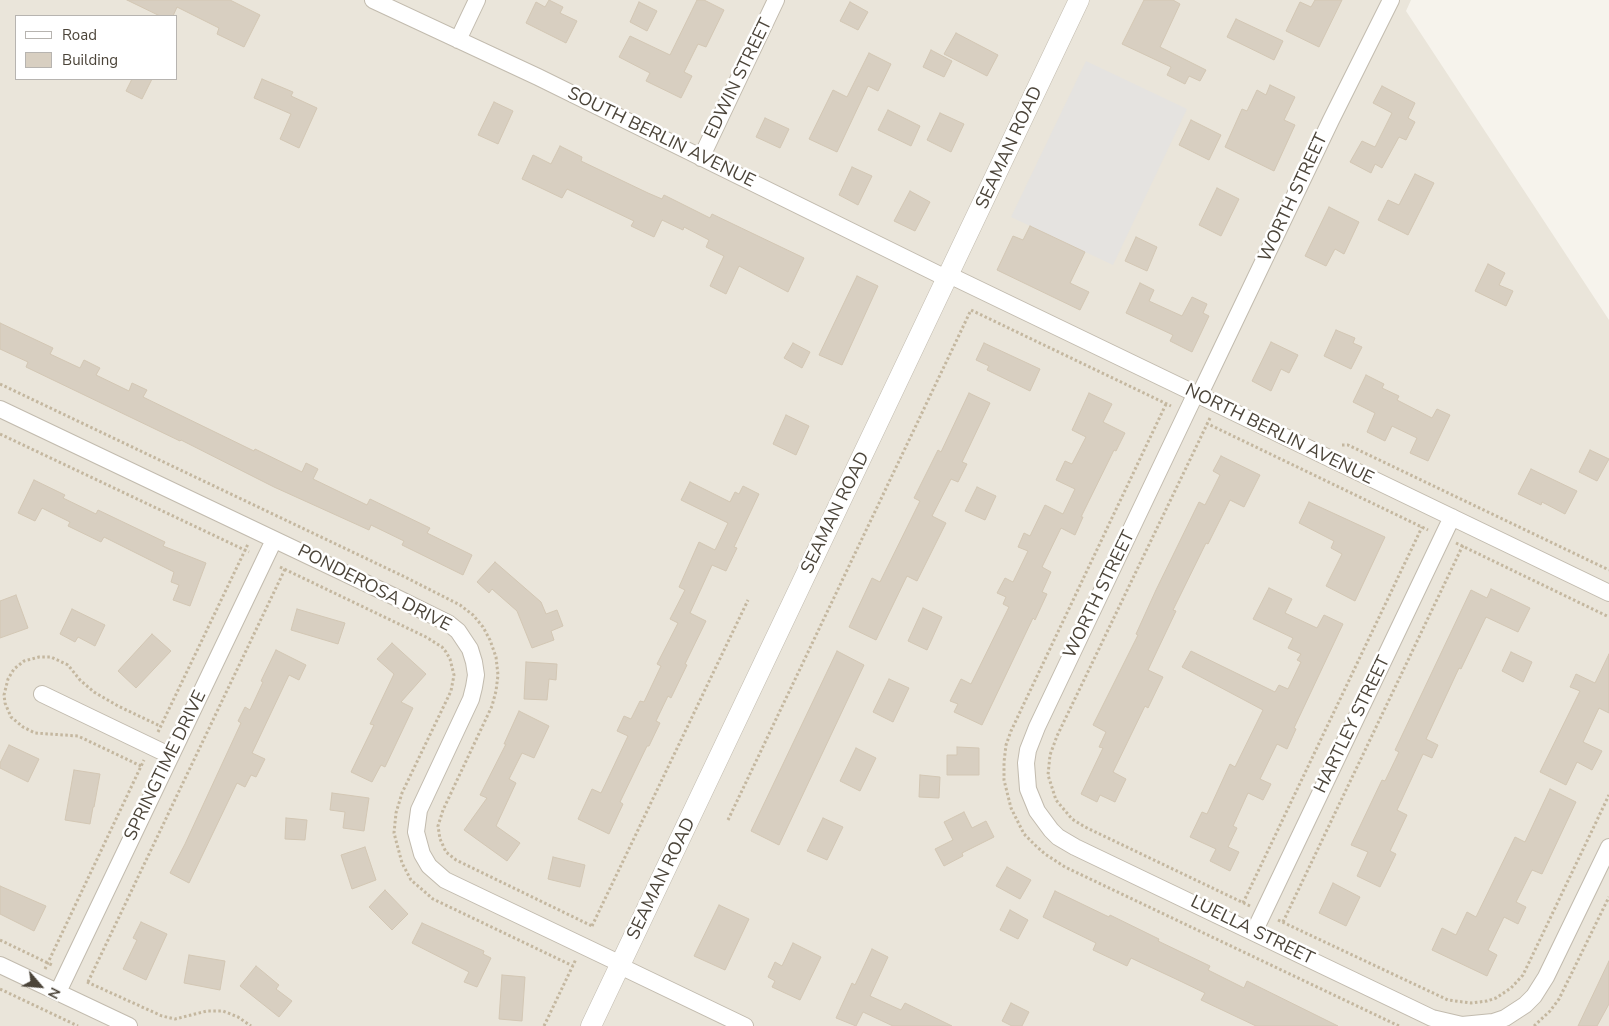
<!DOCTYPE html>
<style>
body{margin:0}
#map{position:relative;width:1609px;height:1026px;overflow:hidden;background:#f6f3ec;font-family:"Nunito Sans",sans-serif}
canvas{display:block}
.legend{position:absolute;left:15px;top:15px;width:162px;height:65px;box-sizing:border-box;background:#fff;border:1px solid #b7b4b0;margin:0;padding:6px 9px;list-style:none;font-size:15px;color:#4b4439}
.legend li{display:flex;align-items:center;gap:10px;height:25px}
.legend b{width:25px;border:1px solid #b7b4b0}
.north{position:absolute;left:15px;top:961px;width:50px;height:50px;-webkit-text-stroke:4px #fff;paint-order:stroke;rotate:117deg;font-size:14px;font-weight:700;line-height:20px;text-align:center;color:#4b4439}
.north::after{content:'';display:block;margin:auto;width:18px;height:22px;background:#4b4439;clip-path:polygon(50% 0,100% 100%,50% 72%,0 100%)}
</style>
<div id="map">
<canvas width="1609" height="1026"></canvas>
<ul class="legend">
<li><b style="height:6px;background:#fff"></b>Road</li>
<li><b style="height:14px;background:#d8cfc1"></b>Building</li>
</ul>
<div class="north">N</div>
</div>
<script>
const g = document.querySelector('canvas').getContext('2d');
g.lineJoin = 'round';
function paint(path, color) {
  g.fillStyle = color;
  g.fill(path, 'evenodd');
}
function toPath(rows) {
  const path = new Path2D();
  for (const r of rows) {
    path.moveTo(r[0], r[1]);
    for (let i = 2; i < r.length; i += 2) path.lineTo(r[i], r[i + 1]);
  }
  return path;
}
function stroke(path, color, width, dash) {
  g.strokeStyle = color;
  g.lineWidth = width;
  g.lineCap = dash ? 'butt' : 'round';
  g.setLineDash(dash || []);
  g.stroke(path);
}
function write(font, color, halo, rows, align = 'center') {
  g.font = font + ' "Nunito Sans",sans-serif';
  g.lineWidth = 5;
  g.setLineDash([]);
  g.textBaseline = 'middle';
  g.strokeStyle = halo;
  g.fillStyle = color;
  for (const [text, x, y, turn = 0] of rows) {
    g.save();
    g.translate(x, y);
    g.rotate((+turn || 0) * Math.PI / 180);
    g.textAlign = isNaN(turn) ? turn : align;
    if (halo) g.strokeText(text, 0, 0);
    g.fillText(text, 0, 0);
    g.restore();
  }
}
paint(toPath([
 [0,0,1411,0,1406,11,1609,320,1609,1026,0,1026],
 [16,16,176,16,176,79,16,79]
]), '#eae5da');
paint(toPath([
 [1086,61,1187,109,1113,265,1011,217]
]), '#e5e3e0');
const building = toPath([
 [127,0,230,0,260,15,244,47,217,34,219,28,177,7,173,16,160,16,127,0],
 [549,0,563,7,560,13,577,21,566,43,526,23,536,2,545,7,549,0],
 [697,0,704,0,724,10,706,47,698,44,684,72,692,76,681,98,646,81,650,73,619,57,630,36,670,55,697,0],
 [1144,0,1173,0,1180,4,1160,47,1206,70,1200,81,1189,76,1185,84,1167,75,1171,67,1122,44,1144,0],
 [1315,0,1342,0,1319,47,1286,31,1300,2,1311,7,1315,0],
 [639,2,657,11,647,31,630,22,639,2],
 [850,2,868,12,858,30,840,21,850,2],
 [1236,19,1283,41,1274,60,1227,37,1236,19],
 [956,33,998,55,987,76,944,54,956,33],
 [931,50,952,61,944,77,923,67,931,50],
 [869,53,891,64,878,91,868,86,837,152,809,139,833,90,847,97,869,53],
 [132,79,152,79,142,99,126,91,132,79],
 [262,79,293,92,291,96,317,108,299,148,280,139,291,114,254,98,262,79],
 [1270,85,1295,97,1284,120,1295,125,1274,171,1225,147,1242,109,1247,111,1257,90,1266,95,1270,85],
 [1382,86,1415,103,1408,118,1415,122,1406,140,1399,137,1382,168,1375,164,1371,173,1350,162,1362,141,1375,147,1392,113,1373,103,1382,86],
 [494,102,513,111,498,144,478,135,494,102],
 [888,110,920,126,911,146,878,130,888,110],
 [940,113,964,124,951,152,927,140,940,113],
 [765,118,789,129,780,148,756,137,765,118],
 [1191,120,1221,135,1209,160,1179,145,1191,120],
 [560,146,582,157,581,161,648,193,662,199,664,195,710,218,712,214,804,258,788,292,739,266,726,294,710,286,724,256,706,247,709,240,684,227,683,230,662,220,654,237,631,226,634,221,567,189,562,198,522,179,533,155,551,164,560,146],
 [852,167,872,176,858,205,839,195,852,167],
 [1415,174,1434,183,1408,235,1378,220,1388,200,1399,205,1415,174],
 [1217,188,1239,199,1221,236,1199,225,1217,188],
 [910,191,930,202,915,231,894,221,910,191],
 [1329,207,1359,222,1344,254,1335,249,1326,266,1305,256,1329,207],
 [1030,226,1085,252,1070,283,1089,292,1080,310,997,270,1013,236,1023,240,1030,226],
 [1136,237,1157,247,1147,271,1125,261,1136,237],
 [1488,264,1505,273,1499,285,1513,291,1506,306,1475,291,1488,264],
 [857,276,878,286,842,365,819,355,857,276],
 [1140,283,1154,290,1149,301,1182,316,1192,297,1207,304,1203,313,1209,316,1192,352,1170,341,1173,335,1126,313,1140,283],
 [0,323,53,348,50,354,80,368,84,360,100,368,96,375,129,391,132,383,147,390,143,397,254,451,255,449,302,472,306,463,318,469,313,479,367,505,370,499,430,528,427,533,472,555,463,575,402,545,404,541,371,525,369,530,274,487,181,440,180,441,26,367,28,362,0,349,0,323],
 [1336,330,1355,338,1353,343,1362,347,1351,369,1324,356,1336,330],
 [1271,342,1298,355,1289,373,1281,369,1271,391,1252,381,1271,342],
 [793,343,810,352,802,368,784,358,793,343],
 [984,343,1040,369,1030,391,987,370,989,366,976,360,984,343],
 [1366,375,1384,384,1382,388,1399,396,1397,400,1432,418,1437,409,1450,415,1428,461,1410,453,1417,438,1392,426,1385,441,1367,432,1375,413,1353,402,1366,375],
 [969,393,990,403,962,462,967,464,958,482,951,479,932,516,946,523,917,581,907,576,876,640,849,627,872,578,880,582,920,501,914,498,938,450,941,452,969,393],
 [1089,393,1112,404,1103,422,1125,433,1116,451,1114,450,1081,517,1083,517,1075,535,1061,528,1042,567,1051,572,1042,592,1047,594,1035,620,1033,618,982,725,954,712,958,704,950,701,961,679,971,684,1009,607,1003,604,1006,597,997,593,1005,578,1013,582,1028,551,1018,547,1024,533,1030,536,1045,505,1063,514,1075,489,1056,480,1065,461,1072,464,1086,437,1072,430,1089,393],
 [786,415,809,426,796,455,773,444,786,415],
 [1590,450,1609,459,1597,481,1579,472,1590,450],
 [1221,456,1260,475,1244,507,1230,500,1208,544,1206,543,1173,610,1176,611,1148,670,1163,677,1148,708,1145,706,1113,772,1126,779,1115,802,1100,795,1097,802,1081,794,1103,748,1099,747,1106,732,1093,725,1138,635,1136,634,1156,590,1199,502,1205,505,1220,475,1213,471,1221,456],
 [1531,469,1577,491,1565,514,1542,502,1541,505,1518,494,1531,469],
 [34,480,65,495,63,498,96,514,98,510,165,542,163,546,206,563,190,606,173,600,179,585,171,582,174,572,104,537,101,542,68,526,70,522,42,508,35,521,18,513,34,480],
 [690,482,730,502,735,492,739,494,743,486,759,494,734,547,737,548,726,571,712,565,690,613,706,621,685,664,687,665,671,698,668,696,656,721,660,723,649,746,647,746,620,802,623,804,609,834,578,819,592,789,601,793,628,736,617,731,624,716,631,719,640,701,644,702,661,666,657,664,678,623,670,619,685,590,679,587,699,542,715,550,728,523,681,500,690,482],
 [977,487,996,496,985,520,965,511,977,487],
 [1309,502,1385,537,1355,601,1326,586,1342,554,1331,548,1334,541,1299,523,1309,502],
 [495,562,541,602,546,614,557,610,563,626,551,631,554,640,532,648,517,611,492,589,489,593,477,582,495,562],
 [1269,588,1292,599,1285,613,1317,628,1324,615,1343,624,1294,728,1296,729,1287,749,1277,744,1260,779,1271,784,1263,800,1248,793,1233,826,1237,828,1228,847,1239,852,1230,871,1210,861,1216,849,1190,837,1202,812,1207,814,1230,764,1235,767,1263,710,1182,667,1191,651,1275,692,1279,685,1288,689,1301,662,1297,660,1301,654,1288,648,1293,638,1253,619,1269,588],
 [1491,589,1530,608,1518,632,1486,617,1461,669,1459,668,1426,739,1438,745,1432,758,1423,754,1397,810,1407,815,1390,851,1396,854,1380,887,1357,876,1368,852,1351,845,1382,780,1385,781,1399,752,1395,750,1471,590,1487,598,1491,589],
 [16,595,28,628,0,638,0,601,16,595],
 [923,608,942,617,927,650,908,641,923,608],
 [72,609,105,625,95,646,78,637,75,642,60,634,72,609],
 [297,609,345,623,338,644,291,630,297,609],
 [152,634,171,651,136,688,118,671,152,634],
 [392,643,426,674,401,702,413,708,385,767,381,765,372,782,351,772,374,725,370,724,394,674,377,659,392,643],
 [276,650,306,665,299,680,289,675,252,753,265,759,256,777,251,775,245,787,237,783,189,883,170,873,185,844,241,723,238,721,245,707,250,710,263,682,261,681,276,650],
 [837,651,864,665,779,845,751,831,837,651],
 [1511,652,1532,662,1523,682,1502,671,1511,652],
 [1609,654,1609,713,1599,708,1583,742,1602,751,1592,770,1577,762,1566,785,1540,772,1580,691,1570,687,1576,674,1595,683,1609,654],
 [526,662,557,664,556,680,549,679,547,700,524,699,526,662],
 [889,679,909,688,893,722,873,712,889,679],
 [519,711,549,726,534,758,522,753,509,779,516,783,496,826,520,843,507,861,464,830,487,798,480,795,506,744,504,744,519,711],
 [9,745,39,759,28,782,0,768,0,763,9,745],
 [957,747,979,748,979,775,947,775,947,755,957,755,957,747],
 [856,748,876,758,860,791,840,781,856,748],
 [74,770,100,774,94,807,93,807,90,824,65,820,74,770],
 [920,775,940,777,939,798,919,797,920,775],
 [1550,789,1576,802,1542,874,1532,870,1516,902,1526,907,1518,924,1504,917,1488,950,1497,955,1487,976,1432,950,1442,928,1456,935,1467,912,1476,917,1515,837,1525,842,1550,789],
 [332,793,369,798,364,831,343,828,345,812,330,810,332,793],
 [964,812,972,828,986,821,994,837,962,853,963,856,944,866,935,849,953,840,944,822,964,812],
 [286,818,307,820,305,840,285,839,286,818],
 [823,818,843,827,827,860,807,851,823,818],
 [365,847,376,880,352,889,341,855,365,847],
 [553,857,585,865,580,887,548,879,553,857],
 [1007,867,1031,880,1020,899,996,886,1007,867],
 [1333,883,1360,897,1346,926,1319,913,1333,883],
 [0,886,46,906,34,931,0,914,0,886],
 [385,890,408,914,392,930,369,907,385,890],
 [1055,891,1109,917,1110,915,1159,939,1158,941,1210,966,1208,970,1244,988,1247,981,1338,1026,1256,1026,1201,1000,1205,993,1178,980,1131,958,1127,966,1093,950,1096,943,1043,917,1055,891],
 [719,905,749,919,725,970,694,956,719,905],
 [1010,910,1028,920,1018,939,1000,930,1010,910],
 [141,922,167,934,146,980,123,969,137,940,133,938,141,922],
 [422,923,484,951,483,954,491,958,477,987,464,982,469,972,412,943,422,923],
 [793,943,821,957,800,1000,772,987,775,981,768,977,775,962,782,966,793,943],
 [872,949,888,957,870,996,901,1010,905,1003,952,1026,893,1026,863,1012,856,1026,836,1018,852,983,855,985,872,949],
 [189,955,225,961,220,990,184,983,189,955],
 [1609,961,1609,1004,1597,1026,1578,1026,1609,961],
 [256,966,279,985,276,989,292,1001,279,1017,240,986,256,966],
 [502,975,525,977,522,1021,499,1019,502,975],
 [1011,1003,1029,1012,1022,1026,1012,1026,1002,1021,1011,1003]
]);
paint(building, '#d8cfc1');
stroke(building, '#d3c7b4', 1);
const minor = toPath([
 [373,0,538,77,948,279],
 [458,40,477,0],
 [701,158,776,0],
 [949,275,1609,593],
 [1195,395,1037,727,1028,750,1026,763,1028,789,1037,811,1051,830,1058,837,1075,847,1432,1018,1462,1025,1493,1022,1505,1018,1525,1005,1534,996,1546,977,1609,847],
 [1199,396,1331,120,1391,0],
 [0,409,395,597,448,623,458,631,470,649,474,662,476,675,474,687,471,699,419,810,416,832,422,854,429,866,445,880,621,964],
 [42,694,171,756],
 [1254,932,1452,517],
 [0,965,129,1026],
 [620,966,745,1026],
 [58,992,274,540]
]);
const tertiary = toPath([
 [591,1026,1079,0]
]);
stroke(minor, '#c2bbae', 18);
stroke(tertiary, '#c2bbae', 21);
stroke(toPath([
 [0,384,405,577,460,605,473,615,483,627,490,640,496,657,498,675,496,691,492,706,443,810,438,826,440,839,446,852,456,860,592,926],
 [1166,404,1011,731,1006,745,1004,762,1004,780,1011,808,1024,834,1035,845,1045,854,1065,867,1399,1026],
 [1210,418,1057,736,1050,755,1048,775,1056,800,1072,819,1085,827,1250,906],
 [1206,423,1428,530],
 [0,434,249,552],
 [1342,445,1348,445,1609,570],
 [1456,543,1609,617],
 [280,567,426,637,442,647,446,652,450,659,454,675,451,691,402,793,396,813,394,833,402,863,411,880,433,899,573,966],
 [158,732,248,544],
 [141,766,78,736,35,733,23,727,11,717,5,703,4,695,8,679,14,669,24,661,39,657,51,657,68,665,80,680,94,692,118,706,160,726],
 [728,820,971,310,1171,406],
 [1243,903,1422,527],
 [1278,920,1448,1000,1471,1003,1487,1001,1496,998,1511,988,1523,975,1609,795],
 [1283,922,1463,545],
 [592,926,748,600],
 [0,940,54,966],
 [45,969,144,760],
 [87,982,162,1016,175,1019,207,1011,223,1011,238,1017,251,1026],
 [88,982,285,569],
 [0,989,78,1026],
 [544,1026,576,959],
 [1534,1026,1550,1011,1559,999,1609,897]
]), '#c4b79f', 3, [2.5, 2.5]);
stroke(minor, '#fff', 16);
stroke(tertiary, '#fff', 20);
write('18px', '#4b4439', '#fff', [
 ["EDWIN STREET",739,79,-64],
 ["SOUTH BERLIN AVENUE",661,138,26],
 ["SEAMAN ROAD",1010,148,-65],
 ["WORTH STREET",1294,198,-65],
 ["NORTH BERLIN AVENUE",1279,435,26],
 ["SEAMAN ROAD",836,513,-64],
 ["PONDEROSA DRIVE",374,589,27],
 ["WORTH STREET",1100,595,-64],
 ["HARTLEY STREET",1353,725,-64],
 ["SPRINGTIME DRIVE",166,766,-64],
 ["SEAMAN ROAD",662,879,-64],
 ["LUELLA STREET",1252,931,26]
]);
</script>
